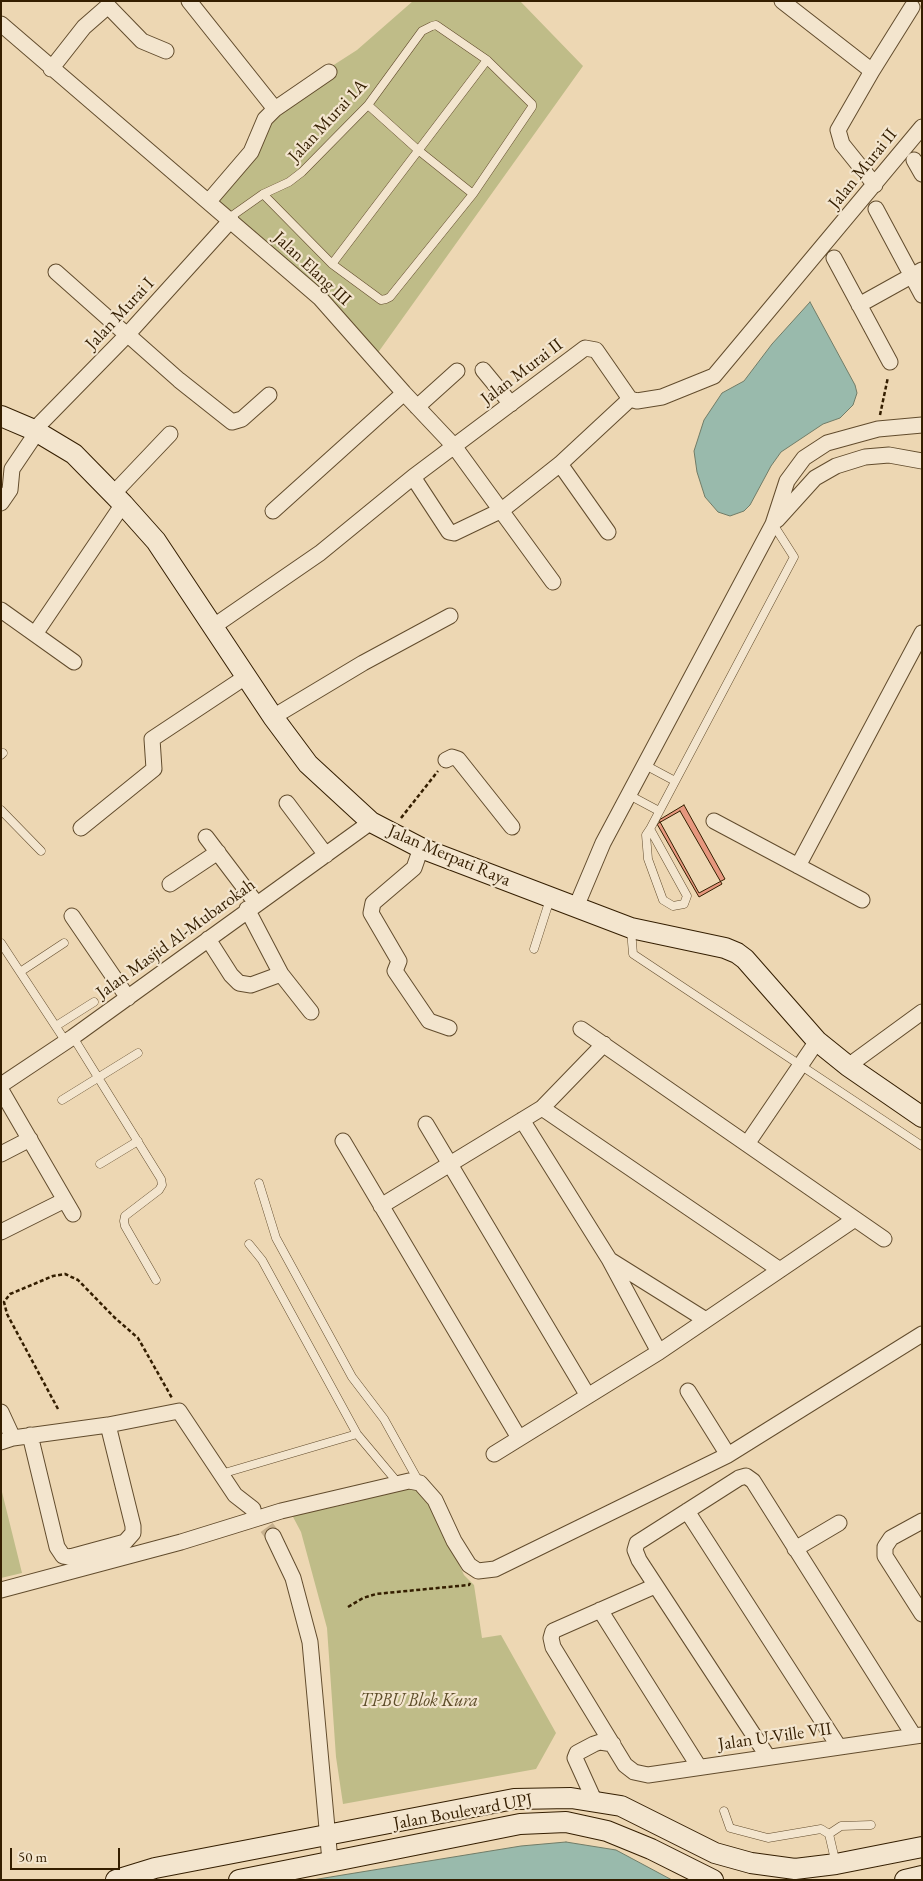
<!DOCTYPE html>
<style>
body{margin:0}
#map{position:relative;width:923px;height:1881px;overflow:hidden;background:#edd7b3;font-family:"EB Garamond",serif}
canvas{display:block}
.frame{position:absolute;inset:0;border:2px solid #341e00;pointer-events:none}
.scale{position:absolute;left:10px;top:1848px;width:110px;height:22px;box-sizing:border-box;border:2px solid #341e00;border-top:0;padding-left:6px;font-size:15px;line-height:18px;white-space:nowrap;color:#341e00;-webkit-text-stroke:4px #f3e5ce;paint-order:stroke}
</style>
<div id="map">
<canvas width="923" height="1881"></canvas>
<div class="frame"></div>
<div class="scale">50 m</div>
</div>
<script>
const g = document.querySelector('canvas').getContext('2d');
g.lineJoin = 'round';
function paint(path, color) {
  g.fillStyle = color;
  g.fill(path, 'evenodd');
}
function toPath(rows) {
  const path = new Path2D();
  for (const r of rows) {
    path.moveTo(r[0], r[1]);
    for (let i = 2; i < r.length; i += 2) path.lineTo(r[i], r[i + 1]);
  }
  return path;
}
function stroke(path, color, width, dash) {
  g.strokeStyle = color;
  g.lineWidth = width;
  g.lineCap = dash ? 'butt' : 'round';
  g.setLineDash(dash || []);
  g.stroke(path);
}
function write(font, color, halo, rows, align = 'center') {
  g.font = font + ' "EB Garamond",serif';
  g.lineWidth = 4.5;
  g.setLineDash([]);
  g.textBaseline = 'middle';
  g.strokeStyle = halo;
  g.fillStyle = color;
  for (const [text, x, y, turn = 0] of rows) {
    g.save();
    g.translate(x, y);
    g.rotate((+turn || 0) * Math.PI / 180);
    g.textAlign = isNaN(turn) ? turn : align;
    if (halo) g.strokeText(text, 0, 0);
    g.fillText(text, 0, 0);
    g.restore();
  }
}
paint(toPath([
 [413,1,520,1,583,66,377,354,213,201,242,160,259,113,357,50],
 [1,1488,22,1573,1,1578],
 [401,1489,415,1489,430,1503,464,1575,474,1585,482,1638,501,1635,556,1733,536,1769,343,1804,336,1757,327,1628,301,1532,292,1515,348,1504]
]), '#bfbc88');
const water = toPath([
 [810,302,855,385,857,393,853,405,840,418,823,424,781,452,771,466,750,505,744,511,730,516,718,512,705,497,697,472,694,451,704,420,722,393,744,381,772,344,810,302],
 [566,1842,616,1850,672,1880,312,1880,521,1846,566,1842]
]);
paint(water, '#99baac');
stroke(water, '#717c67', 1);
const building = toPath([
 [684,805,725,879,699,893,659,820,684,805],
 [680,811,722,884,699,897,657,824,680,811]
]);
paint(building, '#e6977e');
stroke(building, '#341e00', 1);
stroke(toPath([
 [253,1509,273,1536]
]), '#c8b28f', 15, [15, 8]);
const lane = toPath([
 [368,105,418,150,473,194],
 [229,218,263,194,289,182,302,172,368,105,422,31,432,26,436,25,487,60,532,104,532,107,473,194,390,297,386,299,381,300,332,264,263,194],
 [332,264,487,60],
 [1,755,3,753],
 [645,765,675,781],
 [629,795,659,811],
 [1,810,41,851],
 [650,829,687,896,684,904,673,906,663,900,648,859,646,835,650,829,794,557,773,524],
 [631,930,633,954,922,1146],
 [1,943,66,1042],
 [534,949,550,899],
 [20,972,64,943],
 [56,1026,94,1002],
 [73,1037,161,1179,162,1185,159,1190,125,1216,124,1221,125,1226,156,1280],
 [62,1100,138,1053],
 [100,1164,138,1141],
 [259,1183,276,1238,352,1377,384,1419,419,1482],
 [249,1244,262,1260,357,1434,398,1483],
 [221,1474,357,1434],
 [724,1811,730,1828,768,1838,821,1829,829,1834,836,1864],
 [829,1834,841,1826,871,1825]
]);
const street = toPath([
 [189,1,275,109,265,119,251,152,209,201],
 [782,1,872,71],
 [1,24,320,298,404,393,454,446,553,582],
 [51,69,84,27,108,6,142,41,166,51],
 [275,109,329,72],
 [914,160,922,174],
 [875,185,842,144,838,130,872,71,912,7],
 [876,209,922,295],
 [834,258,890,362],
 [56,272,127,335],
 [859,305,922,270],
 [127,334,179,380,232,422,242,419,269,395],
 [483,370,511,404],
 [417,407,457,371],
 [34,430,127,335,231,220],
 [560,464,608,532],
 [413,477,449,532,454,533,502,510,560,464,630,399],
 [113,494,170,434],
 [1,503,10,490,12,469,37,432],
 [273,511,404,393],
 [777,520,815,478,836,466,865,457,889,455,922,461],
 [1,610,74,662],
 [214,626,320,553,413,477,585,348,596,350,630,399,637,401,662,397,714,376,922,127],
 [35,634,123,504],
 [273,717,363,663,450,616],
 [446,760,452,757,458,759,512,827],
 [287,803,326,855],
 [714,821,862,900],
 [81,828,154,769,152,739,247,676],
 [206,837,256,903],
 [421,848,414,868,373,903,371,913,399,961,395,971,429,1021,449,1028],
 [798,866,922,633],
 [170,884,218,852],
 [576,907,603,843,773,524,787,481,804,458,827,443,878,429,922,425],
 [247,909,281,974],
 [72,916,128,998],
 [208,939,231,975,239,983,251,985,281,974,311,1012],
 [581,1029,884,1239],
 [848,1066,922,1012],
 [1,1085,73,1037,371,822],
 [1,1090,73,1214],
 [542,1108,780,1270],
 [522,1120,609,1259,659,1352],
 [426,1124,588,1396],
 [343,1141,519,1438],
 [747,1144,817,1041],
 [1,1154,30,1139],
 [381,1206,542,1108,604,1044],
 [1,1232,65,1200],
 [610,1260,706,1320],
 [688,1391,728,1455],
 [1,1412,13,1438],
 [30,1435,57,1547,63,1556,70,1557,125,1542,133,1533,133,1526,108,1425],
 [1,1442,13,1438,108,1425,179,1411,235,1495,253,1509],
 [494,1454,659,1352,855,1219],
 [687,1511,839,1747],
 [922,1521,891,1538,885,1547,885,1556,922,1614],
 [273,1536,293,1578,310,1642,330,1861],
 [795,1549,839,1523],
 [655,1586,553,1631,551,1638,553,1647,625,1765,634,1772,648,1775,922,1735],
 [1,1590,181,1542,281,1511,409,1481,420,1483,435,1500,454,1541,469,1565,478,1571,495,1569,728,1455,922,1334],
 [600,1610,699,1767],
 [768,1757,639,1560,635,1550,637,1543,739,1478,746,1476,753,1481,914,1736],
 [595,1802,575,1758,577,1753,594,1744,600,1742,613,1744]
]);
const secondary = toPath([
 [1,416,34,430,74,454,123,504,156,541,273,717,308,764,371,822,421,848,631,928,725,948,737,953,745,959,817,1041,848,1066,922,1117],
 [116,1880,155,1868,514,1799,571,1798,621,1806,715,1853,751,1863,795,1869,836,1864,922,1847],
 [239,1880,520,1824,566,1822,607,1831,651,1849,713,1880],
 [905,1880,922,1876]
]);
stroke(lane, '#624c2d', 9);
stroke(street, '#624c2d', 17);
stroke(secondary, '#341e00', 22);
stroke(toPath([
 [880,415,888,377],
 [401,818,438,771],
 [58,1409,7,1314,4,1302,10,1294,53,1276,65,1274,78,1280,114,1317,138,1338,172,1398],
 [348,1607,363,1598,376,1594,469,1585,470,1583]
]), '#341e00', 2.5, [4, 2.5]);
stroke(lane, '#f3e5ce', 8);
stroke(street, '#f3e5ce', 15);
stroke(secondary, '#f3e5ce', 20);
write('18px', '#341e00', '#f3e5ce', [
 ["Jalan Murai 1A",328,121,-47],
 ["Jalan Murai II",863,169,-51],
 ["Jalan Elang III",312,269,43],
 ["Jalan Murai I",120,314,-47],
 ["Jalan Murai II",522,372,-37],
 ["Jalan Merpati Raya",449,856,23],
 ["Jalan Masjid Al-Mubarokah",176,939,-36],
 ["Jalan U-Ville VII",775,1737,-8],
 ["Jalan Boulevard UPJ",463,1812,-10]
]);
write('italic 18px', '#5e4d29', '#f3e5ce', [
 ["TPBU Blok Kura",419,1701]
]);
</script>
